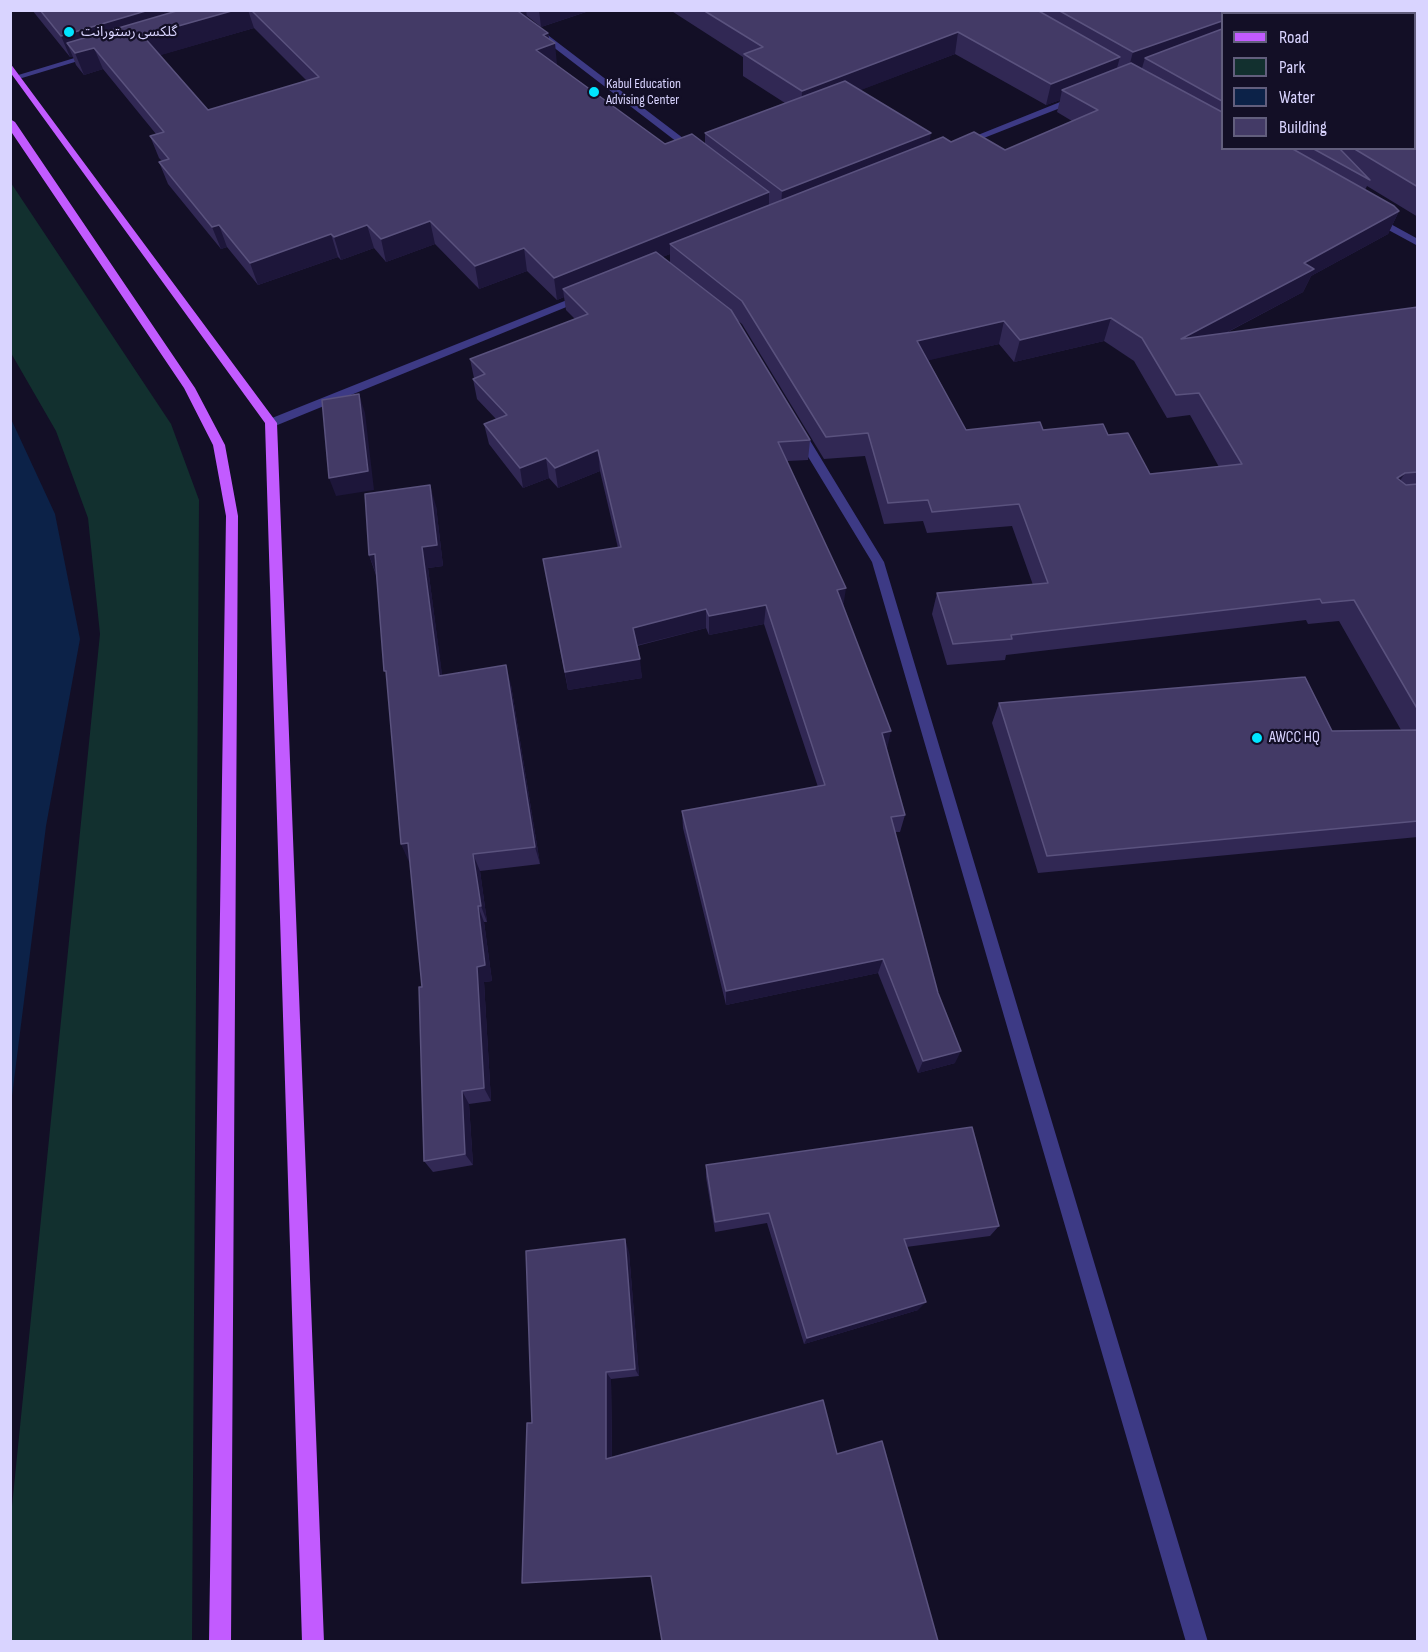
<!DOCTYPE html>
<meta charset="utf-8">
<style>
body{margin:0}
#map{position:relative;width:1428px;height:1652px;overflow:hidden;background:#130f26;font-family:"Sofia Sans Condensed",sans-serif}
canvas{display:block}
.frame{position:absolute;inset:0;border:12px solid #d9d4ff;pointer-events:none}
.legend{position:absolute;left:1221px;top:12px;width:195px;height:138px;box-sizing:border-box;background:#130f26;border:2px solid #625e7d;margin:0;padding:8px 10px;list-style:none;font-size:18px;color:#d9d4ff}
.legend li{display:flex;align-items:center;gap:12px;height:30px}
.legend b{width:30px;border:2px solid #625e7d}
</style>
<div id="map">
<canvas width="1428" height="1652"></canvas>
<div class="frame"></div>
<ul class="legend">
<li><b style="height:8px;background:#c25bff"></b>Road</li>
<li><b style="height:16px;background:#12302f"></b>Park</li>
<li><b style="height:16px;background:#0c2248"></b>Water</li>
<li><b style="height:16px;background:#433a66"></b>Building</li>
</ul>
</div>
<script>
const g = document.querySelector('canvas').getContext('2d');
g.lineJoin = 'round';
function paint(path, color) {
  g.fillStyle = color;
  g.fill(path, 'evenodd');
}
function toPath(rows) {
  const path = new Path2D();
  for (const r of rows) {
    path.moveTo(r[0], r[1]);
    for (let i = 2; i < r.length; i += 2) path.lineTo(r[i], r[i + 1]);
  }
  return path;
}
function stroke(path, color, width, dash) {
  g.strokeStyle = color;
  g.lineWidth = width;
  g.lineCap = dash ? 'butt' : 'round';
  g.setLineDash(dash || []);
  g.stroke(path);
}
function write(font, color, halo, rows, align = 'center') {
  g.font = font + ' "Sofia Sans Condensed","Noto Sans Arabic",sans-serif';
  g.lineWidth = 4.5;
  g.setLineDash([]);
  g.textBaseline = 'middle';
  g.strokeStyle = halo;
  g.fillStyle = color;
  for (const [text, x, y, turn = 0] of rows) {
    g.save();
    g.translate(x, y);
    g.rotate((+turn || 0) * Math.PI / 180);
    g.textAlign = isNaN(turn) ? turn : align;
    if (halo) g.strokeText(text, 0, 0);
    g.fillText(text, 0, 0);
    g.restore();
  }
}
paint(toPath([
 [11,183,171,424,199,500,192,1641,11,1641,11,1516,100,634,88,518,56,431,11,353]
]), '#12302f');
paint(toPath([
 [11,419,55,514,80,639,46,826,11,1104]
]), '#0c2248');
paint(toPath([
 [505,10,515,10,696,148,696,152,690,152,505,10],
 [91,53,98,55,22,78,15,76,91,53],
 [1075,96,1079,99,1078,101,966,145,958,143,1075,96],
 [1370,216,1376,216,1418,239,1418,246,1370,220,1370,216],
 [582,294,586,295,586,299,275,426,271,427,265,423,267,420,582,294],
 [799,428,803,429,884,562,1208,1642,1186,1642,872,562,793,432,799,428]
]), '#3d3a85');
paint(toPath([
 [10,63,277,423,324,1642,302,1642,265,423,10,72,10,63],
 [10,119,15,122,195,388,225,445,238,516,231,1642,209,1642,226,516,213,445,184,388,10,130,10,119]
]), '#c25bff');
paint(toPath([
 [32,10,592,10,541,27,527,16,527,18,548,33,549,39,557,65,665,144,705,144,705,133,785,103,743,76,743,57,670,10,1418,10,1418,113,1414,111,1414,14,1222,14,1222,148,1414,148,1418,143,1418,217,1367,186,1365,190,1399,211,1388,234,1311,276,1303,292,1226,333,1418,307,1418,837,1038,873,992,723,999,703,1332,731,1401,730,1339,621,1308,624,1306,620,1006,655,1005,660,947,665,932,614,937,593,1033,585,1012,526,927,533,923,521,884,524,865,456,824,459,742,324,736,319,810,440,808,460,787,461,843,606,887,749,886,749,905,815,900,832,895,832,955,1063,918,1073,878,973,726,1005,683,828,682,811,818,787,764,624,709,635,706,628,637,646,642,678,568,690,543,559,618,548,600,471,558,488,549,478,523,488,489,444,484,424,496,419,477,399,473,379,474,378,470,359,575,319,566,310,564,297,557,300,527,271,479,289,435,244,386,262,374,248,341,260,338,257,258,285,227,247,221,249,168,184,159,162,162,161,159,158,150,136,156,134,103,69,84,75,76,65,73,57,70,57],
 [254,28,307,81,208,110,160,55],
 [955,54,1046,105,1060,100,1057,112,1072,121,1005,150,951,142,929,142,860,90],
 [670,254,670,263,662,257],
 [1104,341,1134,361,1167,418,1190,415,1219,467,1150,474,1108,435,1043,430,966,430,928,360,999,344,1014,362],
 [436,506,443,566,428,568,442,676,511,685,540,864,480,871,487,922,484,922,492,981,484,982,491,1101,469,1104,473,1165,433,1172,424,1161,422,987,410,861,401,844,387,678,376,575,369,555],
 [706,1165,999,1226,990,1236,906,1247,918,1310,804,1344,767,1223,715,1232,706,1177],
 [629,1252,639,1376,611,1379,612,1457,651,1576,532,1423]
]), '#312854');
paint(toPath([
 [149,10,248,10,254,28,151,58,94,48,103,69,84,75,75,53,67,43,73,57,70,57,61,36],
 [524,10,526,10,529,31,519,12],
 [539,10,592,10,541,27],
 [1222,21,1222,39,1145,58,1142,68,1127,74,1133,52],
 [958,32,955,54,801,113,802,91],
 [548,33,550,45,555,43,557,65,536,50,543,35],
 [1120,57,1114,79,1062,90,1060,100,1046,105,1051,84],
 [931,133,928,152,781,209,782,191],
 [769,192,769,214,670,244,670,254,569,295,563,289,564,297,557,300,554,278],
 [1399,211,1388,234,1311,276,1303,292,1172,361,1181,339,1304,263],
 [430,221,435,244,386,262,381,239],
 [219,225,227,247,221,249,212,227],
 [367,225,374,248,341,260,334,237],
 [331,234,338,257,258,285,250,263],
 [524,248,527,271,479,289,475,266],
 [1111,318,1104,341,1014,362,1020,340],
 [1004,321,999,344,913,364,917,341],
 [359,394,365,413,374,490,336,496,329,478],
 [598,450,600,471,558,488,555,468],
 [546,458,549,478,523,488,520,468],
 [1405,473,1391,495,1397,478],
 [430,485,436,506,443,566,428,568,445,696,439,676,422,547],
 [375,554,377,576,369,555],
 [846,588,843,608,837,590],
 [766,605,764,624,709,635,709,616],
 [706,609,706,628,634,646,633,628],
 [640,659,642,678,568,690,565,672],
 [506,665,511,685,540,864,535,847],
 [891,731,887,749,878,751,882,733],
 [408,843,416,860,409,862,401,844],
 [473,854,480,871,487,922,481,906],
 [478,906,484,922,492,981,484,982,491,1101,484,1088,477,967],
 [883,959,878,973,726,1005,726,991],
 [961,1051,955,1063,918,1073,923,1061],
 [462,1091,469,1104,473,1165,465,1154],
 [625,1239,629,1252,639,1376,635,1369],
 [926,1302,918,1310,804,1344,807,1338],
 [606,1372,611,1379,612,1462,606,1459]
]), '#1d163a');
const building = toPath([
 [40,10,149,10,61,36,40,10],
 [180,10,235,10,143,36,208,110,319,77,251,10,524,10,519,12,548,33,543,35,555,43,536,50,665,144,692,134,769,192,554,278,524,248,475,266,430,221,381,239,367,225,334,237,331,234,250,263,219,225,212,227,159,162,169,159,150,136,164,132,94,48,75,53,67,43,180,10],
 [703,10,1037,10,1120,57,1051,84,958,32,802,91,744,54,763,47,703,10],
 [1058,10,1418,10,1418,86,1414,84,1414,14,1222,14,1222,21,1133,52,1058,10],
 [1222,29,1222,101,1145,58,1222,29],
 [1131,63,1222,112,1222,148,1291,148,1394,206,1399,211,1304,263,1314,269,1181,339,1418,307,1418,472,1405,473,1397,478,1406,485,1418,484,1418,710,1354,600,1322,603,1320,599,1011,635,1012,639,953,644,937,593,1048,583,1019,504,932,512,928,500,888,503,868,433,826,437,742,301,670,244,943,137,951,142,974,132,1005,150,1098,110,1062,90,1131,63],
 [1111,318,1142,338,1176,395,1199,393,1242,464,1150,474,1128,433,1108,435,1103,424,1043,430,1040,422,966,430,917,341,1004,321,1020,340,1111,318],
 [845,81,931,133,782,191,705,133,845,81],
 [1414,141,1418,143,1418,187,1353,148,1414,148,1414,141],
 [1312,148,1339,148,1370,180,1312,148],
 [656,252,731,310,810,440,778,442,846,588,837,590,891,731,882,733,905,815,891,817,938,993,961,1051,923,1061,883,959,726,991,682,811,825,785,766,605,709,616,706,609,633,628,640,659,565,672,543,559,621,547,598,450,555,468,546,458,520,468,484,424,507,415,473,379,485,374,470,359,588,314,563,289,656,252],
 [359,394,368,471,329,478,322,400,359,394],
 [430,485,437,545,422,547,439,676,506,665,535,847,473,854,481,906,478,906,485,965,477,967,484,1088,462,1091,465,1154,424,1161,419,987,422,987,408,843,401,844,386,671,384,671,375,554,369,555,365,494,430,485],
 [1305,677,1332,731,1418,730,1418,821,1047,856,999,703,1305,677],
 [972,1127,999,1226,904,1239,926,1302,807,1338,769,1213,715,1222,706,1165,972,1127],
 [625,1239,635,1369,606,1372,606,1459,823,1400,837,1454,882,1441,938,1641,662,1641,651,1576,522,1583,527,1423,532,1423,526,1251,625,1239]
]);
paint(building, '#433a66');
stroke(building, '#5a527e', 1.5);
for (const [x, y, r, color] of [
 [69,32,6,"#00e5ff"],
 [594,92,6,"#00e5ff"],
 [1257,738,6,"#00e5ff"]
]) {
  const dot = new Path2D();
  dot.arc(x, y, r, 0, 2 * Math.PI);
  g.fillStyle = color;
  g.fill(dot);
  stroke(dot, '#130f26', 2);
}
write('14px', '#d9d4ff', '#130f26', [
 ["گلکسی رستورانت",81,32],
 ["Kabul Education",606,84],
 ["Advising Center",606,100]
], 'left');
write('16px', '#d9d4ff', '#130f26', [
 ["AWCC HQ",1269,738]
], 'left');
</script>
